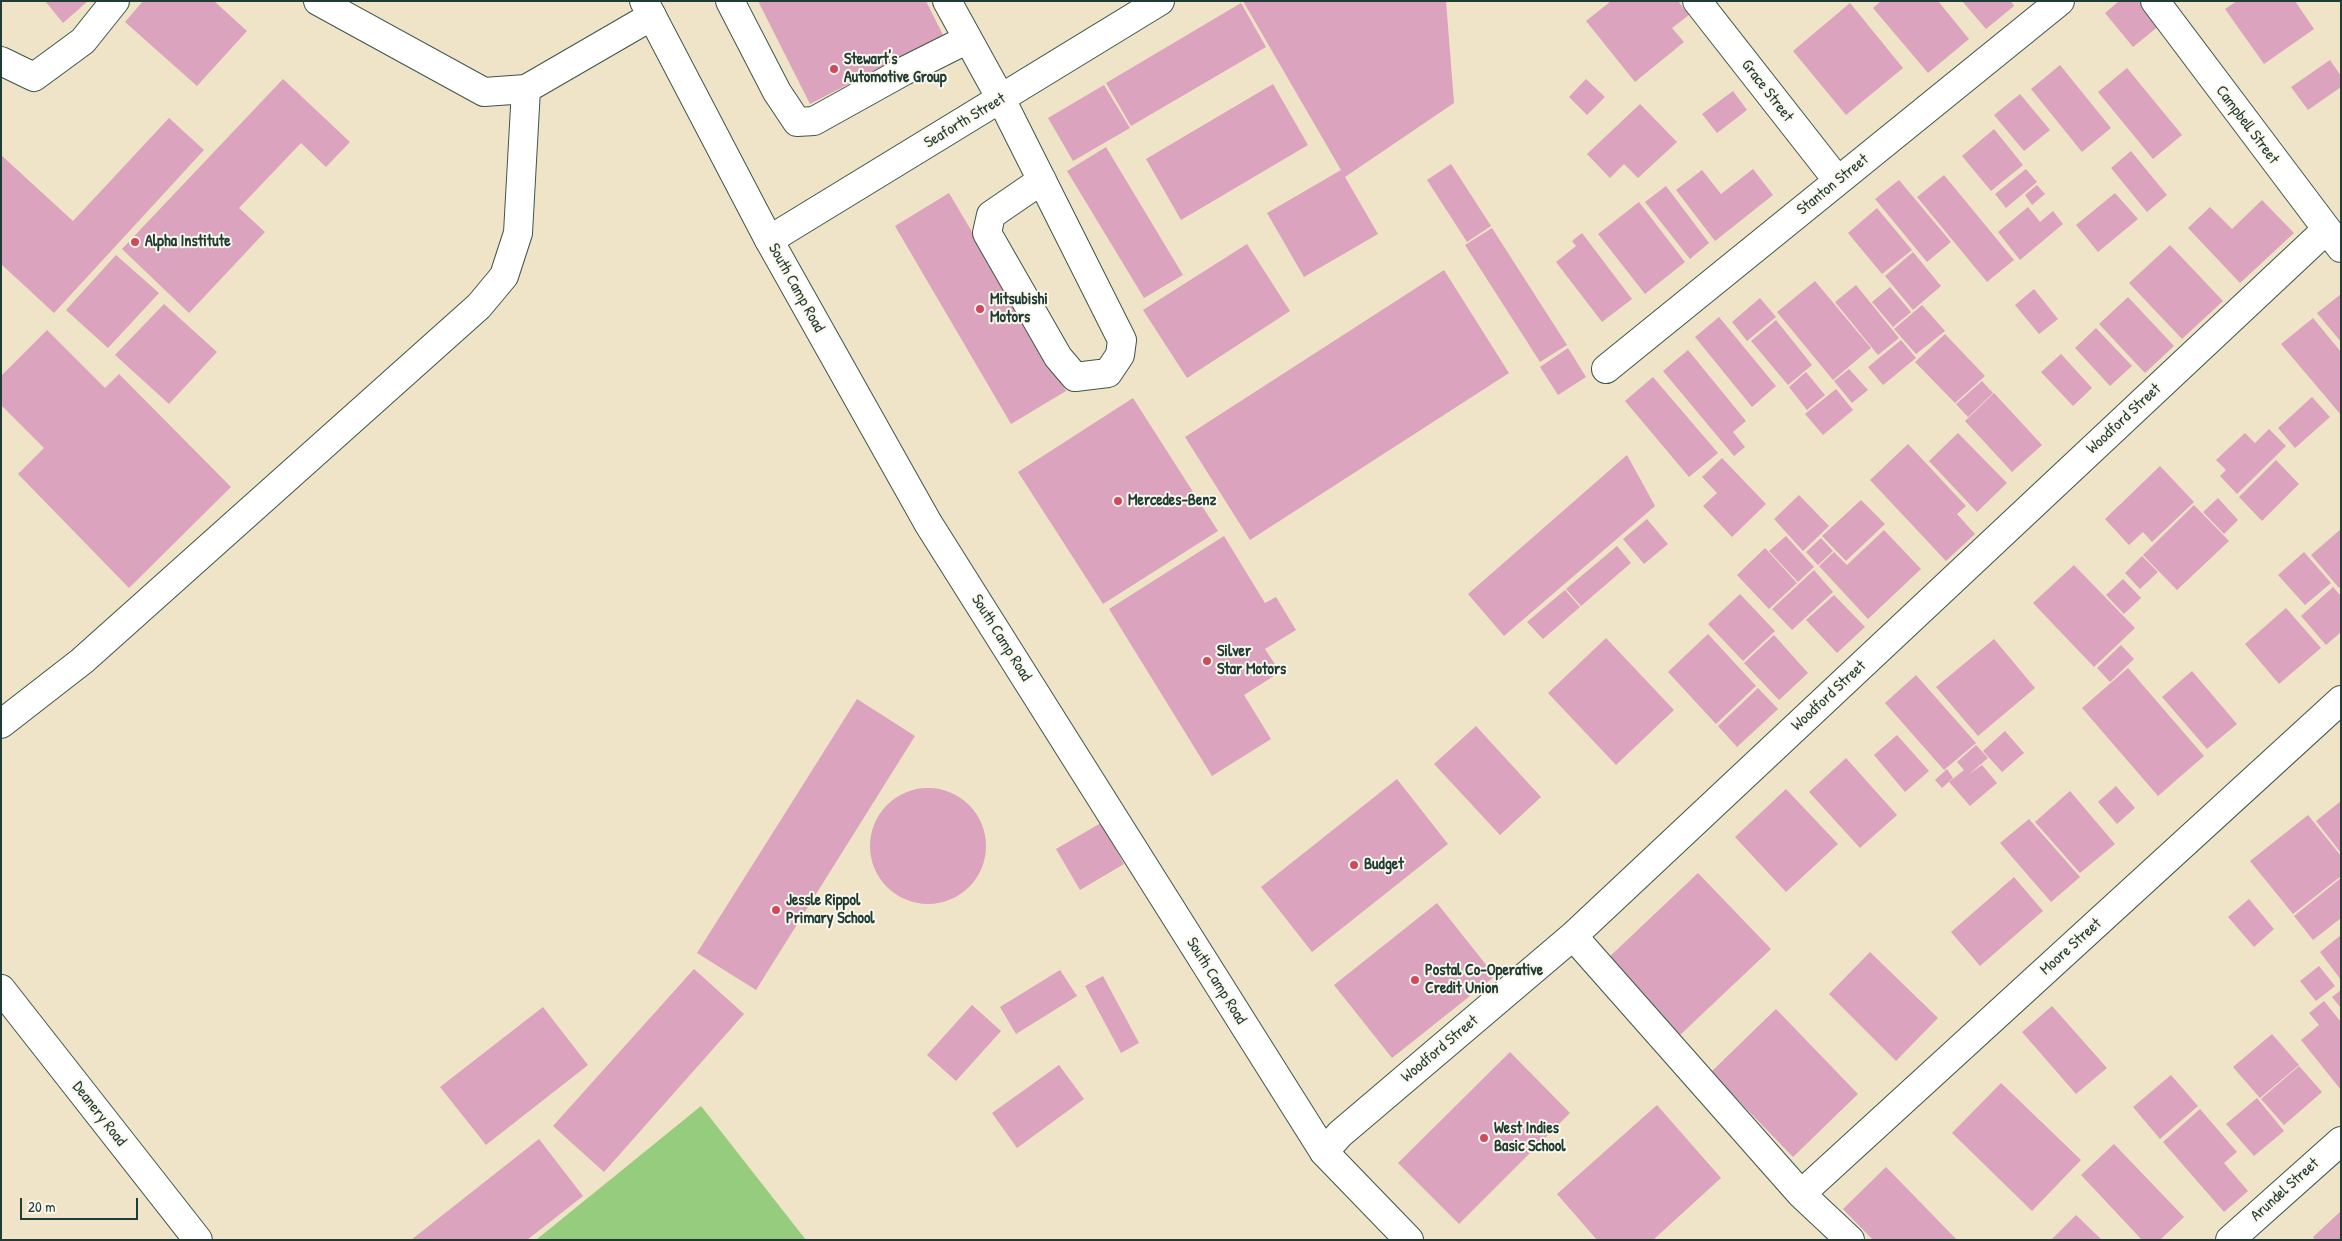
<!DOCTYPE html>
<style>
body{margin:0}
#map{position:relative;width:2342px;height:1241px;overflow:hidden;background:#efe4c7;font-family:"Patrick Hand",sans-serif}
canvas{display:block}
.frame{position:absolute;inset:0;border:2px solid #1f3d34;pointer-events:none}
.scale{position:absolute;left:20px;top:1198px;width:118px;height:22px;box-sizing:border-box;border:2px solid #1f3d34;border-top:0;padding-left:6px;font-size:15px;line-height:18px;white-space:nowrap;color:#1f3d34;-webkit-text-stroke:4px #fbf7ec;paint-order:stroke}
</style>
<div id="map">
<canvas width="2342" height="1241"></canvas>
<div class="frame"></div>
<div class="scale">20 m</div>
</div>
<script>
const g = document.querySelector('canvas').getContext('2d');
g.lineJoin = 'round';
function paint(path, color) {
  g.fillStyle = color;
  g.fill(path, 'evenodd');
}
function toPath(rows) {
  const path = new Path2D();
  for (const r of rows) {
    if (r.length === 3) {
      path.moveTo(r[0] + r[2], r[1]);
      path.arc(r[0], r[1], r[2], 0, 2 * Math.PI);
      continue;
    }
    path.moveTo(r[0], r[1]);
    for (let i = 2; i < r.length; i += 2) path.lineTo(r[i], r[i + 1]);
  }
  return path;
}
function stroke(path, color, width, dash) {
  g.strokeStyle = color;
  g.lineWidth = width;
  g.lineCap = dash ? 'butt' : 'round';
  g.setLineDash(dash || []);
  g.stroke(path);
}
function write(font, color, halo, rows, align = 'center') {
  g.font = font + ' "Patrick Hand",sans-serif';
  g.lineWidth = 4;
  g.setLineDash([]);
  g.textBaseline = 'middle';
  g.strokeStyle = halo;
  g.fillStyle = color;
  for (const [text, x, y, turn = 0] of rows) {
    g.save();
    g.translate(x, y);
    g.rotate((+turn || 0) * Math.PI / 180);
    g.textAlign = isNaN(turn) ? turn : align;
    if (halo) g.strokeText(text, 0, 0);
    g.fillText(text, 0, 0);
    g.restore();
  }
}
paint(toPath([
 [701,1106,806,1240,536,1240]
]), '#96cc7e');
paint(toPath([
 [45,1,88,1,63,23],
 [143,1,214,1,247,31,197,86,125,22],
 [758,1,926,1,943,35,810,104],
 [1243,1,1446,1,1454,103,1345,177,1378,234,1304,277,1267,213,1341,170],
 [1611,1,1678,1,1689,15,1672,28,1684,42,1635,82,1586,21],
 [1881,1,1938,1,1969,39,1928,73,1873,8],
 [1962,1,2011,1,2014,6,1986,29],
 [2119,1,2141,1,2160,25,2133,47,2105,13],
 [2237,1,2295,1,2314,29,2264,64,2225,9],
 [1241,3,1266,47,1131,126,1106,83],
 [1850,3,1903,68,1846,115,1793,51],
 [2330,60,2341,76,2341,87,2308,110,2291,87],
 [2060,65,2111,128,2082,152,2031,89],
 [2127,68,2182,135,2153,159,2098,92],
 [283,79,350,142,326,167,301,143,239,208,265,232,189,313,122,249],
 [1586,79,1605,97,1587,115,1569,97],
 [1273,84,1308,145,1181,220,1146,159],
 [1104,85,1130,128,1073,161,1048,118],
 [1733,91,1747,110,1717,133,1702,114],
 [2020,94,2050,130,2024,151,1994,115],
 [1640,104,1677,142,1638,178,1624,164,1610,178,1587,154],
 [169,118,204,150,54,313,1,264,1,155,73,221],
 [1994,129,2023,165,1991,191,1962,156],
 [1106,147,1183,275,1144,298,1067,171],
 [2131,151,2167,195,2147,212,2111,168],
 [1451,164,1491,226,1467,242,1427,180],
 [1753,169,1773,195,1715,241,1676,190,1702,170,1721,194],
 [2026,169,2037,182,2006,208,1995,194],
 [1944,175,2014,260,1987,282,1917,197],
 [1899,180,1951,242,1927,262,1875,199],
 [2037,185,2045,194,2032,205,2025,195],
 [1666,186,1709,243,1690,259,1645,202],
 [949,193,1066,391,1011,424,895,226],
 [2115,193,2138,219,2098,252,2076,225],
 [2262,200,2294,233,2240,283,2188,228,2210,207,2232,229],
 [1639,202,1685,262,1645,294,1598,234],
 [2028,207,2040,222,2053,211,2063,224,2020,260,1998,232],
 [1877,208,1912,250,1882,274,1848,233],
 [1492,228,1567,345,1540,362,1465,245],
 [1582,233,1632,299,1602,322,1556,262,1576,246,1572,241],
 [1247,244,1290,311,1187,378,1143,310],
 [2170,245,2223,301,2182,339,2129,283],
 [1913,252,1941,286,1913,310,1885,276],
 [116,255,159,293,108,348,66,310],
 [1444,270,1509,373,1250,540,1185,437],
 [1815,281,1871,348,1833,380,1777,312],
 [1856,285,1899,338,1878,355,1835,302],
 [1890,287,1911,312,1893,327,1872,302],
 [2034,289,2058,319,2039,334,2015,305],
 [2341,294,2341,342,2317,313],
 [2128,297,2174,346,2145,373,2099,324],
 [1760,298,1776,317,1747,341,1732,322],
 [164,304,217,352,169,404,115,355],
 [1922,305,1945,331,1916,354,1894,329],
 [1719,317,1776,386,1752,407,1695,337],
 [2313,318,2341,352,2341,415,2281,344],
 [1776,320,1812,365,1788,385,1751,341],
 [2096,328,2132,366,2110,386,2075,348],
 [47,330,105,388,119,374,231,487,129,588,18,474,44,448,1,405,1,376],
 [1945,334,1985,376,1955,403,1915,362],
 [1901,340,1916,358,1883,385,1868,367],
 [1568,348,1586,377,1558,395,1540,367],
 [1688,350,1746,421,1733,432,1745,447,1734,456,1663,371],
 [2061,354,2092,388,2073,406,2041,372],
 [1849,369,1868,390,1852,403,1834,381],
 [1806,372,1825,395,1807,410,1789,387],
 [1653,377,1718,453,1689,477,1625,401],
 [1982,381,1993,393,1968,417,1956,404],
 [1836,389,1853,410,1823,435,1805,414],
 [1994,393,2042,445,2012,472,1965,421],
 [2312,397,2330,417,2295,448,2278,428],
 [1133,398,1218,531,1103,604,1018,472],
 [2269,429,2286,446,2237,494,2220,476,2226,470,2216,460,2245,433,2255,443],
 [1958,433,2007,483,1977,512,1929,461],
 [1908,444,1966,506,1957,514,1975,534,1946,561,1870,480],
 [1627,455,1655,506,1504,636,1468,594],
 [1722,458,1766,504,1732,537,1703,506,1717,493,1702,477],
 [2276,460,2299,484,2262,521,2239,497],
 [2160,466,2194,502,2152,542,2143,532,2129,545,2105,519],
 [1799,495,1829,526,1803,551,1774,519],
 [2218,498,2238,520,2224,534,2203,512],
 [1861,500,1885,524,1846,561,1822,536],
 [2194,505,2229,541,2177,590,2143,555],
 [1647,519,1668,544,1644,564,1623,539],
 [2341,529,2341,586,2339,588,2311,555],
 [1884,530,1921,569,1868,619,1819,566,1834,552,1847,565],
 [1224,536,1265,603,1276,597,1296,630,1265,649,1280,672,1244,695,1271,739,1212,776,1109,609],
 [1786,536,1814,567,1798,582,1769,551],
 [1821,538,1833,551,1818,565,1806,552],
 [1617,546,1631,563,1581,606,1566,589],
 [1765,548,1797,583,1769,609,1737,575],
 [2304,552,2331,583,2305,605,2278,575],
 [2142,556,2158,572,2140,589,2125,573],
 [2074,565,2135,628,2094,667,2033,603],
 [1814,570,1833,592,1792,630,1772,609],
 [2123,579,2141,598,2124,614,2106,595],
 [2333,587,2341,596,2341,632,2326,645,2301,616],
 [1565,590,1580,607,1543,639,1527,622],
 [1740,594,1775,631,1743,661,1708,624],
 [1834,595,1865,627,1837,653,1806,620],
 [2286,608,2321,648,2279,684,2245,644],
 [1708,634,1756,686,1716,724,1668,672],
 [1774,635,1808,673,1779,700,1744,663],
 [1606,638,1674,710,1616,765,1548,693],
 [1994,639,2035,688,1978,736,1936,687],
 [2121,645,2134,659,2110,682,2097,668],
 [2128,668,2204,756,2158,796,2082,708],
 [2192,671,2237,724,2207,749,2162,697],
 [1916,675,1976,743,1944,770,1885,703],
 [1758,688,1778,709,1737,747,1718,726],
 [857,699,915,736,756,990,697,953],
 [1476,726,1541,797,1500,835,1434,764],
 [2005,731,2024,753,2002,772,1983,751],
 [1897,735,1929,771,1905,792,1874,755],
 [1976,745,1988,758,1968,775,1982,765,1997,783,1970,806,1949,782,1964,770,1957,762],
 [1846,758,1897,815,1860,848,1809,792],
 [1947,769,1953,778,1942,788,1935,780],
 [1397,779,1448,844,1312,952,1261,887],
 [2116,786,2135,808,2117,824,2098,802],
 [928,846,58],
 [1786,789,1838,844,1786,892,1735,837],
 [2070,791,2115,844,2080,873,2035,822],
 [2341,801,2341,853,2316,821],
 [2308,815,2341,856,2341,876,2293,914,2250,861],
 [2029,819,2080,877,2051,902,2000,843],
 [1101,823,1124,864,1080,890,1056,849],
 [1698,873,1771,949,1679,1036,1606,960],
 [2014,877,2043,911,1980,966,1951,932],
 [2341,878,2341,918,2313,940,2294,916],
 [2249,899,2274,929,2254,947,2228,917],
 [1437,903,1495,976,1392,1058,1334,985],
 [2341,935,2341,980,2320,952],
 [1870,952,1938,1018,1896,1061,1829,994],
 [2319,966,2335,986,2316,1001,2300,981],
 [694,969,744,1014,604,1172,553,1126],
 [1060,970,1077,996,1016,1034,1000,1007],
 [1103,976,1139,1043,1121,1053,1085,986],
 [2341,990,2341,1008,2332,997],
 [2324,1001,2341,1022,2341,1090,2301,1040,2319,1025,2309,1013],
 [972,1005,1001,1031,956,1081,927,1055],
 [2052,1006,2107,1068,2076,1094,2022,1032],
 [543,1007,588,1065,486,1145,440,1087],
 [1776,1009,1858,1094,1793,1157,1711,1072],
 [2272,1034,2299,1065,2260,1098,2233,1067],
 [1510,1052,1570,1113,1459,1224,1398,1163],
 [1059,1065,1084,1099,1017,1148,992,1113],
 [2299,1066,2322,1092,2284,1125,2261,1099],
 [2171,1075,2198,1106,2160,1139,2133,1107],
 [2001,1083,2081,1160,2032,1211,1952,1133],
 [2257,1098,2284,1131,2254,1156,2226,1124],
 [1657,1105,1721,1178,1653,1240,1597,1240,1557,1194],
 [2200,1109,2237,1152,2224,1163,2248,1191,2224,1212,2163,1142],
 [539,1139,583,1196,527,1240,411,1240],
 [2114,1144,2184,1217,2160,1240,2142,1240,2081,1175],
 [1886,1167,1957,1240,1873,1240,1843,1209],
 [2341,1211,2341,1240,2315,1240,2313,1237],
 [2076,1215,2102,1240,2051,1240]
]), '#dba3be');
const minor = toPath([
 [318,1,484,92,526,89,652,16],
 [730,1,777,92,797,122,814,121,904,71,968,39],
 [947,1,1001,99,1122,340,1120,355,1108,373,1075,377,1058,357,987,233,991,215,1042,180],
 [1697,1,1838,181],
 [2155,1,2341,248],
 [1,61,34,77,83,41,115,1],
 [769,240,1160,1],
 [1606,369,2060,1],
 [1,724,82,661,479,306,504,276,518,233,526,89],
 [1573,936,1801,1194,1850,1240],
 [1,989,198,1240],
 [1324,1152,1340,1134,1573,936,2326,230],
 [1801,1194,2341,700],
 [2230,1240,2341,1141]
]);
const major = toPath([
 [644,1,769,240,928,523,1324,1152,1409,1240]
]);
stroke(minor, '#3e564a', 30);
stroke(major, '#3e564a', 30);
stroke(minor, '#fff', 28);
stroke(major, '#fff', 28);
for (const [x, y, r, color] of [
 [834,69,5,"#d1495b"],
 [135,242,5,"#d1495b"],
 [980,309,5,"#d1495b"],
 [1118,501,5,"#d1495b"],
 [1207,661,5,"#d1495b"],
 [1354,865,5,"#d1495b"],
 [776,910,5,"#d1495b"],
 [1415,980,5,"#d1495b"],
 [1484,1138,5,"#d1495b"]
]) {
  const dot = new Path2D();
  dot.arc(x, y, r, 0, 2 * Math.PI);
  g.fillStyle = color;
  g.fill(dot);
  stroke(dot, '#fbf7ec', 2);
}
write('bold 16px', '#1f3d34', '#fbf7ec', [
 ["Stewart's",844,60],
 ["Automotive Group",844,78],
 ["Alpha Institute",145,242],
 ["Mitsubishi",990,300],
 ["Motors",990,318],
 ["Mercedes-Benz",1128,501],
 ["Silver",1217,652],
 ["Star Motors",1217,670],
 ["Budget",1364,865],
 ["Jessle Rippol",786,901],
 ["Primary School",786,919],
 ["Postal Co-Operative",1425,971],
 ["Credit Union",1425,989],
 ["West Indies",1494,1129],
 ["Basic School",1494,1147]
], 'left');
write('16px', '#1f3d34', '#fbf7ec', [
 ["Grace Street",1767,91,52],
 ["Seaforth Street",965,121,-31],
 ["Campbell Street",2247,125,53],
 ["Stanton Street",1833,185,-39],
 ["South Camp Road",796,288,61],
 ["Woodford Street",2124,419,-43],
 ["South Camp Road",1001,638,58],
 ["Woodford Street",1829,696,-43],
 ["Moore Street",2071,947,-42],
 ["South Camp Road",1216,981,58],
 ["Woodford Street",1440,1049,-40],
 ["Deanery Road",99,1114,52],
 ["Arundel Street",2285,1190,-42]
]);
</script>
